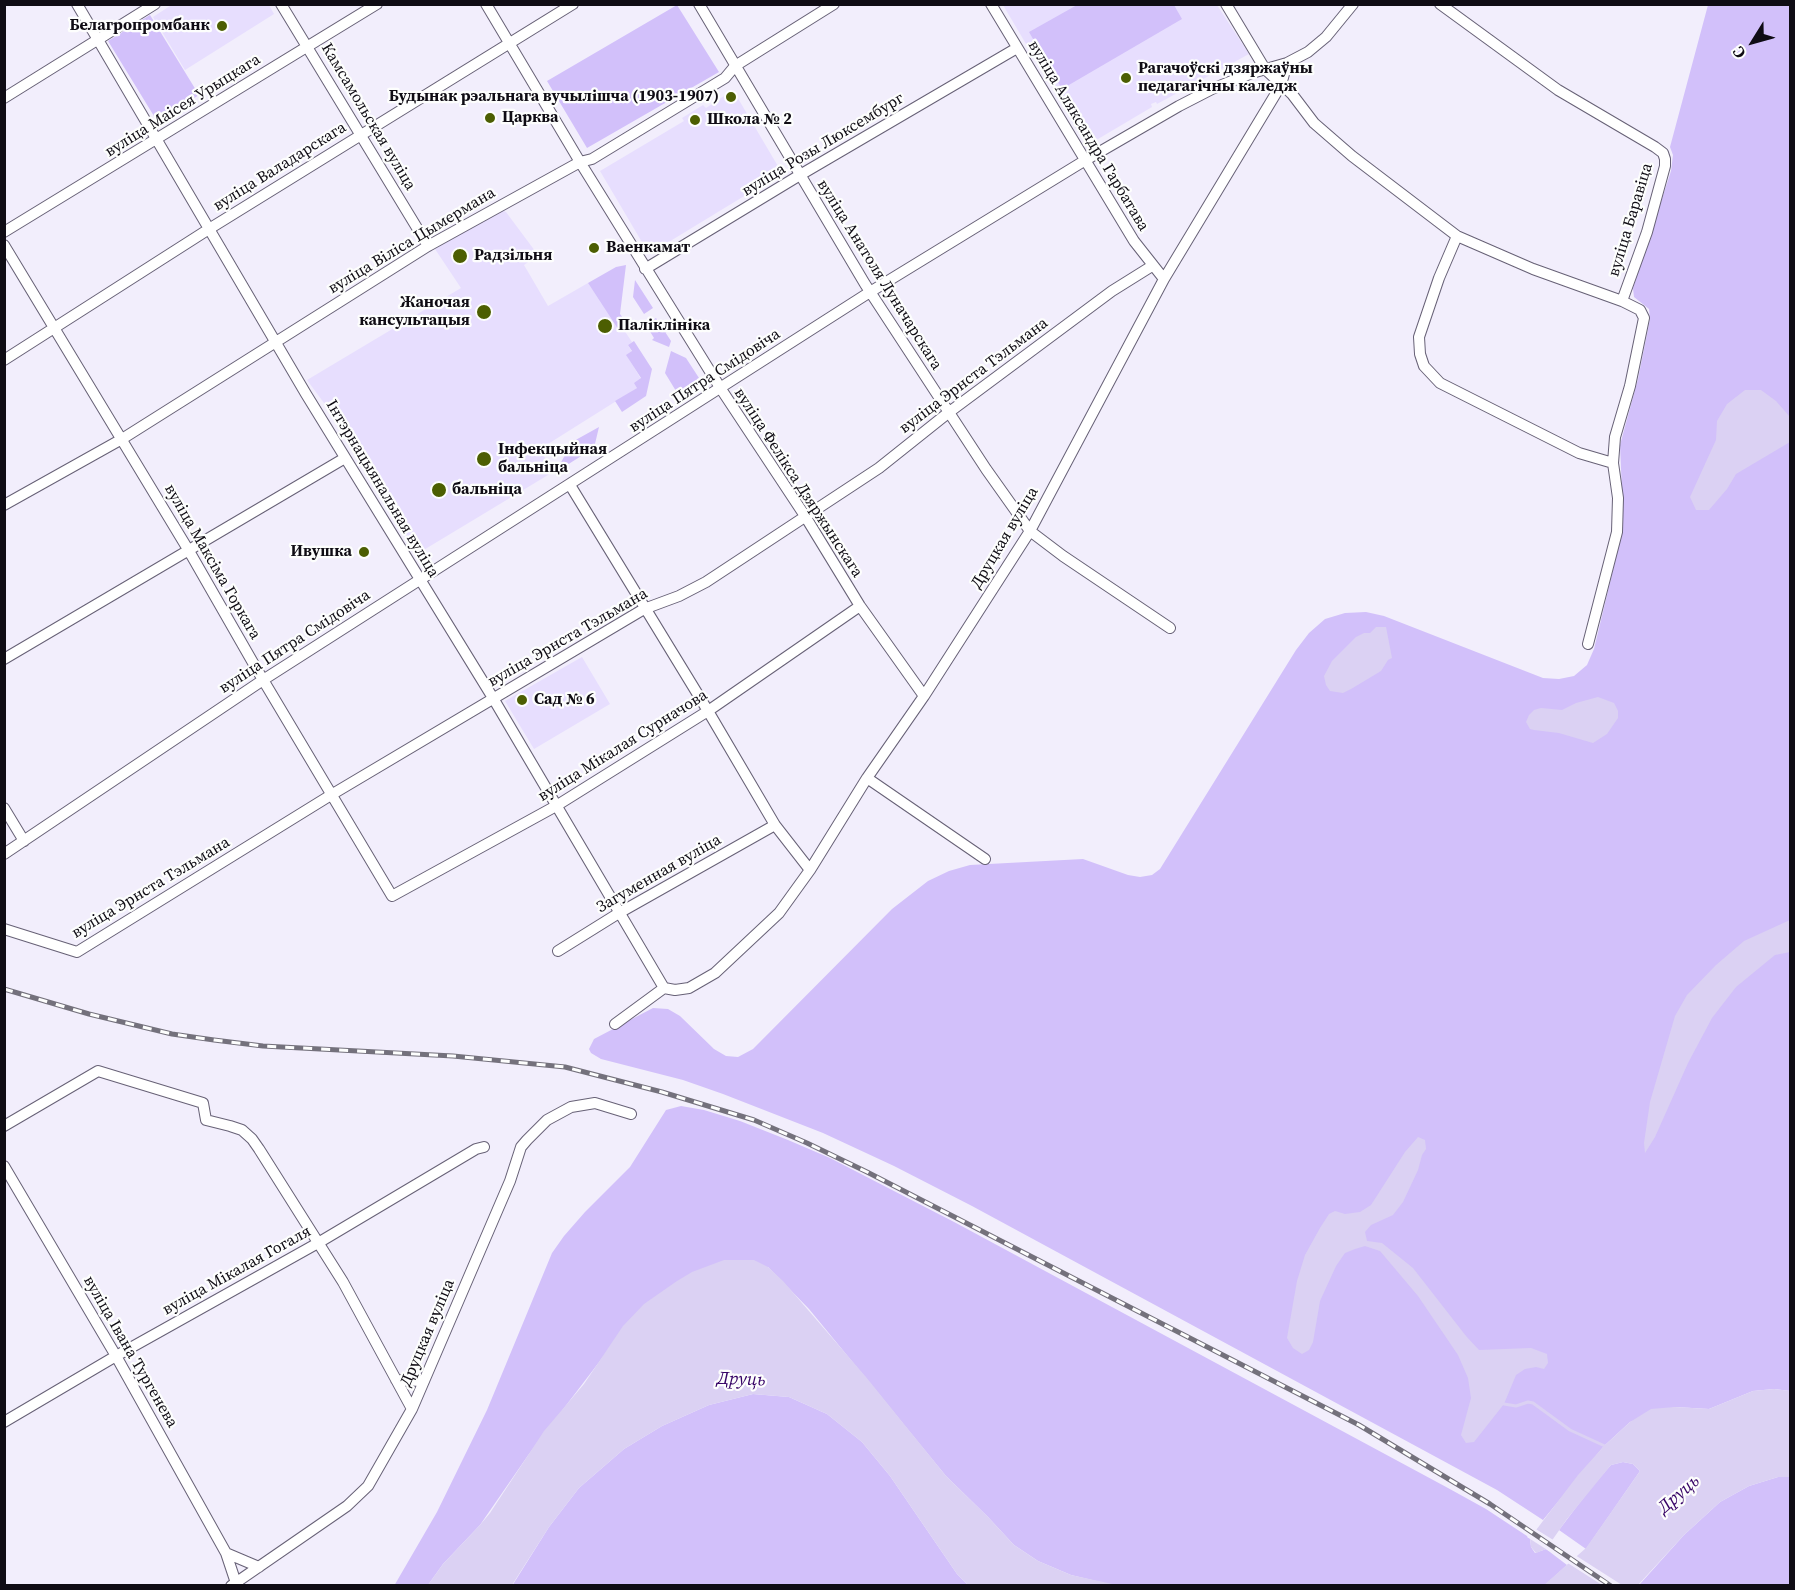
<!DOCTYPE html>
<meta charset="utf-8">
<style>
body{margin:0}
#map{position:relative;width:1795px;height:1590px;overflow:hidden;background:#f2eefc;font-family:"Source Serif 4",serif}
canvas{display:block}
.frame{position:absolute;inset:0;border:6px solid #0f0c14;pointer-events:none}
.north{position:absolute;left:1723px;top:12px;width:60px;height:60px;-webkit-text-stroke:4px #fdfefd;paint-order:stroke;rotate:233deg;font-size:16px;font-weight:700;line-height:24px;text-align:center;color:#0f0c14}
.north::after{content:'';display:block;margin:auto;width:21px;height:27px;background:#0f0c14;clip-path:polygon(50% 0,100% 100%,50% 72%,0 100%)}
</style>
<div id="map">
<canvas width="1795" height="1590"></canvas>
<div class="frame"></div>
<div class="north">С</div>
</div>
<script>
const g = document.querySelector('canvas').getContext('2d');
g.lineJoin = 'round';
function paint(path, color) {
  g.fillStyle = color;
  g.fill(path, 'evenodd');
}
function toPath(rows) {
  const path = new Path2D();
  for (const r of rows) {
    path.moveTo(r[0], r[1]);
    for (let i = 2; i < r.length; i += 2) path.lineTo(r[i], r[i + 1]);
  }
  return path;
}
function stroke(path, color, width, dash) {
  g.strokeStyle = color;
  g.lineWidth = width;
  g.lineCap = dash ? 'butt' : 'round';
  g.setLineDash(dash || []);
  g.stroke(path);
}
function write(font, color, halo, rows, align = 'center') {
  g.font = font + ' "Source Serif 4",serif';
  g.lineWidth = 4.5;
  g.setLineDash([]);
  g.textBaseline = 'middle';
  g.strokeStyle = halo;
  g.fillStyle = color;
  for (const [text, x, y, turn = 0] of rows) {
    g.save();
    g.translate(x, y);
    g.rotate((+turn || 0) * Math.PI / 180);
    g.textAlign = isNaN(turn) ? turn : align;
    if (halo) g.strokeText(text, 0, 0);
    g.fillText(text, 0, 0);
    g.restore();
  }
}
paint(toPath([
 [173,4,269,5,274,14,185,70,153,17],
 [1003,5,1217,5,1249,54,1157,104,1156,102,1151,104,1152,107,1098,139,1078,132],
 [733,90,782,173,649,254,600,171,684,121,682,118,703,105,706,108],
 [501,210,506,212,538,255,524,265,548,306,588,283,618,329,622,327,632,342,628,345,632,352,627,356,641,379,637,388,540,449,553,472,417,554,338,422,307,380,461,288,435,249],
 [582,657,610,704,534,749,505,701]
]), '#e7defe');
paint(toPath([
 [677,5,719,72,587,148,547,81],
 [1077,5,1174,5,1182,19,1062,89,1029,32],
 [1708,5,1790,5,1790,1391,1774,1389,1753,1391,1709,1409,1675,1407,1630,1422,1604,1446,1543,1520,1497,1490,972,1206,894,1166,823,1133,723,1094,683,1080,601,1059,591,1053,589,1049,594,1039,653,1008,668,1009,680,1016,714,1049,726,1056,738,1057,753,1049,892,909,928,881,949,871,970,865,1083,859,1128,875,1140,877,1152,875,1160,869,1296,650,1309,633,1325,619,1345,613,1366,612,1384,616,1543,678,1559,679,1574,676,1587,665,1594,649,1620,541,1623,516,1620,445,1638,379,1650,319,1649,309,1634,297,1633,288,1671,171,1673,155,1670,147],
 [150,15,199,95,157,121,108,41],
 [626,265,620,314,627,323,618,329,588,283,616,267],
 [635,280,653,308,644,314,633,297],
 [656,318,671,341,669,347,652,340,654,338,646,325],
 [634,341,652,369,646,396,622,412,615,401,637,388,634,383,641,378,626,355,632,351,628,345],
 [671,351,686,358,699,378,679,392,676,391,665,373],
 [599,427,594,448,559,470,558,468,572,442],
 [681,1106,704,1110,740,1121,788,1140,830,1158,956,1223,1448,1488,1486,1509,1530,1538,1531,1547,1535,1553,1546,1549,1567,1565,1544,1586,1117,1586,1071,1575,1038,1561,1014,1545,988,1517,946,1476,809,1309,768,1267,603,1357,529,1454,480,1525,443,1564,428,1585,394,1586,437,1512,487,1410,552,1253,564,1236,585,1212,630,1167,666,1110],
 [753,1394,789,1397,827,1414,862,1442,890,1476,957,1574,968,1585,512,1586,549,1527,579,1488,624,1449,662,1426,709,1405],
 [1623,1462,1633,1464,1640,1471,1586,1549,1559,1530,1593,1485,1611,1465],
 [1778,1477,1790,1477,1790,1585,1643,1586,1640,1584,1684,1535,1720,1502,1749,1486]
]), '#d2c0fa');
paint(toPath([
 [1745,390,1761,390,1776,401,1790,417,1790,442,1736,474,1727,489,1709,510,1696,510,1690,497,1716,440,1717,421,1727,404],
 [1376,627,1386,627,1392,658,1388,660,1381,671,1351,689,1343,693,1330,691,1326,685,1324,676,1332,661,1356,637,1364,633,1370,633],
 [1598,697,1614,703,1618,711,1618,718,1607,734,1593,743,1559,733,1534,730,1530,729,1526,722,1529,715,1534,710,1541,708,1562,710,1576,703],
 [1790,920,1790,952,1775,955,1736,987,1712,1018,1688,1063,1655,1137,1645,1153,1644,1143,1650,1102,1675,1016,1687,995,1716,965,1744,941],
 [1418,1137,1425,1140,1426,1149,1422,1155,1418,1170,1403,1202,1393,1215,1371,1225,1365,1232,1367,1241,1382,1243,1413,1268,1466,1336,1479,1350,1531,1348,1547,1354,1548,1363,1544,1369,1536,1367,1525,1369,1516,1375,1504,1404,1474,1442,1466,1443,1461,1435,1471,1398,1468,1378,1458,1355,1418,1296,1380,1251,1365,1246,1355,1249,1345,1253,1336,1266,1320,1301,1313,1342,1309,1350,1302,1354,1293,1348,1287,1338,1297,1281,1305,1255,1320,1228,1329,1214,1335,1211,1345,1214,1360,1212,1371,1205,1405,1152],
 [724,1260,754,1260,768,1267,783,1281,866,1377,946,1476,988,1517,1014,1545,1038,1561,1071,1575,1117,1585,968,1585,957,1574,890,1476,862,1442,827,1414,789,1397,753,1394,709,1405,662,1426,624,1449,579,1488,549,1527,512,1585,428,1585,443,1564,480,1525,490,1513,544,1431,584,1384,623,1326,644,1304,677,1281,692,1272],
 [1774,1389,1790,1391,1790,1477,1778,1477,1749,1486,1720,1502,1684,1535,1638,1585,1544,1585,1586,1548,1640,1471,1633,1464,1623,1462,1611,1465,1567,1519,1546,1549,1536,1553,1531,1547,1530,1538,1578,1475,1604,1446,1630,1422,1651,1409,1675,1407,1709,1409,1753,1391]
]), '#dbd1f3');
paint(toPath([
 [1534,1528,1555,1541,1549,1551,1527,1537],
 [1575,1555,1622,1585,1602,1585,1566,1562]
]), '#f2eefc');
stroke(toPath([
 [1504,1404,1516,1406,1528,1402,1533,1403,1570,1430,1607,1447]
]), '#dbd1f3', 3);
const street = toPath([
 [77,4,306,394,493,698,664,988],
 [281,4,428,246],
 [486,4,580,162,721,389,805,516,860,606,924,696],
 [699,4,865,284,986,469,1030,531,1063,556,1170,628],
 [991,4,1134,241,1164,279],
 [1226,4,1265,69,1292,94,1314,123,1352,156,1457,236,1533,269,1622,301],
 [1440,4,1558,90,1655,147,1663,153,1665,159,1665,166,1647,232,1622,301,1640,310,1644,318,1630,386,1615,437,1613,463,1618,498,1617,532,1588,644],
 [4,98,155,4],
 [4,232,377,4],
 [1457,236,1439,278,1419,337,1420,354,1424,366,1440,383,1579,453,1613,463],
 [4,245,189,551,256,668,392,896,556,806,708,711,860,606],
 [645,269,800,175,1017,48],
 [4,360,209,229,573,4],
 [570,485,708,711,775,825,810,870],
 [4,505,122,439,428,246,580,162,592,159,725,78,735,66,834,4],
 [4,659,345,458],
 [867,778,985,859],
 [4,808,24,841],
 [4,854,263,680,870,292,1084,161,1179,106,1212,89,1252,73,1287,63,1308,52,1326,37,1353,4],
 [4,929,77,952,331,795,644,609,679,596,706,582,879,468,948,413,1112,291,1152,266],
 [558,951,619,913,775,825],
 [615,1024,664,988,675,990,689,988,715,973,779,913,810,870,867,778,924,696,1030,531,1164,279,1281,85,1287,63],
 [4,1126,98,1071,203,1103,206,1120,230,1126,242,1130,252,1139,259,1149,343,1282,412,1409],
 [4,1166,116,1356,226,1553,237,1586],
 [396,1380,424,1381],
 [4,1422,116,1356,318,1243,476,1149,484,1147],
 [226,1553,259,1567],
 [231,1586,347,1506,368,1486,412,1409,510,1181,521,1147,527,1140,547,1120,571,1107,595,1103,631,1114]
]);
stroke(street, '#676176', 12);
stroke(street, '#fff', 10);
const rail = toPath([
 [4,989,89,1014,172,1034,214,1040,263,1046,453,1056,565,1067,662,1092,754,1120,807,1143,867,1172,1359,1425,1490,1504,1611,1586]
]);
stroke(rail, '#74717c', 5);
stroke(rail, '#fdfefd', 3, [9]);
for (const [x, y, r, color] of [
 [222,26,6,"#4c5e02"],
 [1126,78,6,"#4c5e02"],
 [731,97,6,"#4c5e02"],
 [490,118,6,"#4c5e02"],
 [695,120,6,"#4c5e02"],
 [594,248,6,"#4c5e02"],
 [460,256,8,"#4c5e02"],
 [484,312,8,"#4c5e02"],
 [605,326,8,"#4c5e02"],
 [484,459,8,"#4c5e02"],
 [439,490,8,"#4c5e02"],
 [364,552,6,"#4c5e02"],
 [522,700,6,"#4c5e02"]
]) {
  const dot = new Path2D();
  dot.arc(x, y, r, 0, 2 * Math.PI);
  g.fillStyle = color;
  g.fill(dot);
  stroke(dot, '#fdfefd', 2);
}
write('bold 16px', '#0f0c14', '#fdfefd', [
 ["Белагропромбанк",210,26,"right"],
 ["Рагачоўскі дзяржаўны",1138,69],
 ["педагагічны каледж",1138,87],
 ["Будынак рэальнага вучылішча (1903-1907)",719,97,"right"],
 ["Царква",502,118],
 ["Школа № 2",707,120],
 ["Ваенкамат",606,248],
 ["Радзільня",474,256],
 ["Жаночая",470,303,"right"],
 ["кансультацыя",470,321,"right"],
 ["Паліклініка",618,326],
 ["Інфекцыйная",498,450],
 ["бальніца",498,468],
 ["бальніца",452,490],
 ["Ивушка",352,552,"right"],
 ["Сад № 6",534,700]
], 'left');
write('16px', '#0f0c14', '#fdfefd', [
 ["вуліца Маісея Урыцкага",183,106,-32],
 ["Камсамольская вуліца",368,117,59],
 ["вуліца Аляксандра Гарбатава",1088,136,59],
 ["вуліца Розы Люксембург",823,145,-31],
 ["вуліца Валадарскага",280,167,-32],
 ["вуліца Баравіца",1631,220,-73],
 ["вуліца Віліса Цымермана",412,241,-31],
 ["вуліца Анатоля Луначарскага",879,275,58],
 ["вуліца Эрнста Тэльмана",974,376,-37],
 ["вуліца Пятра Смідовіча",705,381,-33],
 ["вуліца Фелікса Дзяржынскага",798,483,57],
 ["Інтэрнацыянальная вуліца",382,489,59],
 ["Друцкая вуліца",1005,538,-59],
 ["вуліца Максіма Горкага",212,562,60],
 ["вуліца Эрнста Тэльмана",568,638,-30],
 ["вуліца Пятра Смідовіча",295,642,-33],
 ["вуліца Мікалая Сурначова",623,746,-32],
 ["Загуменная вуліца",659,874,-30],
 ["вуліца Эрнста Тэльмана",151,888,-31],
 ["вуліца Мікалая Гогаля",237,1271,-29],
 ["Друцкая вуліца",428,1333,-67],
 ["вуліца Івана Тургенева",130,1352,60]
]);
write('italic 18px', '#360366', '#fdfefd', [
 ["Друць",741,1380,2],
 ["Друць",1679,1495,-41]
]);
</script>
